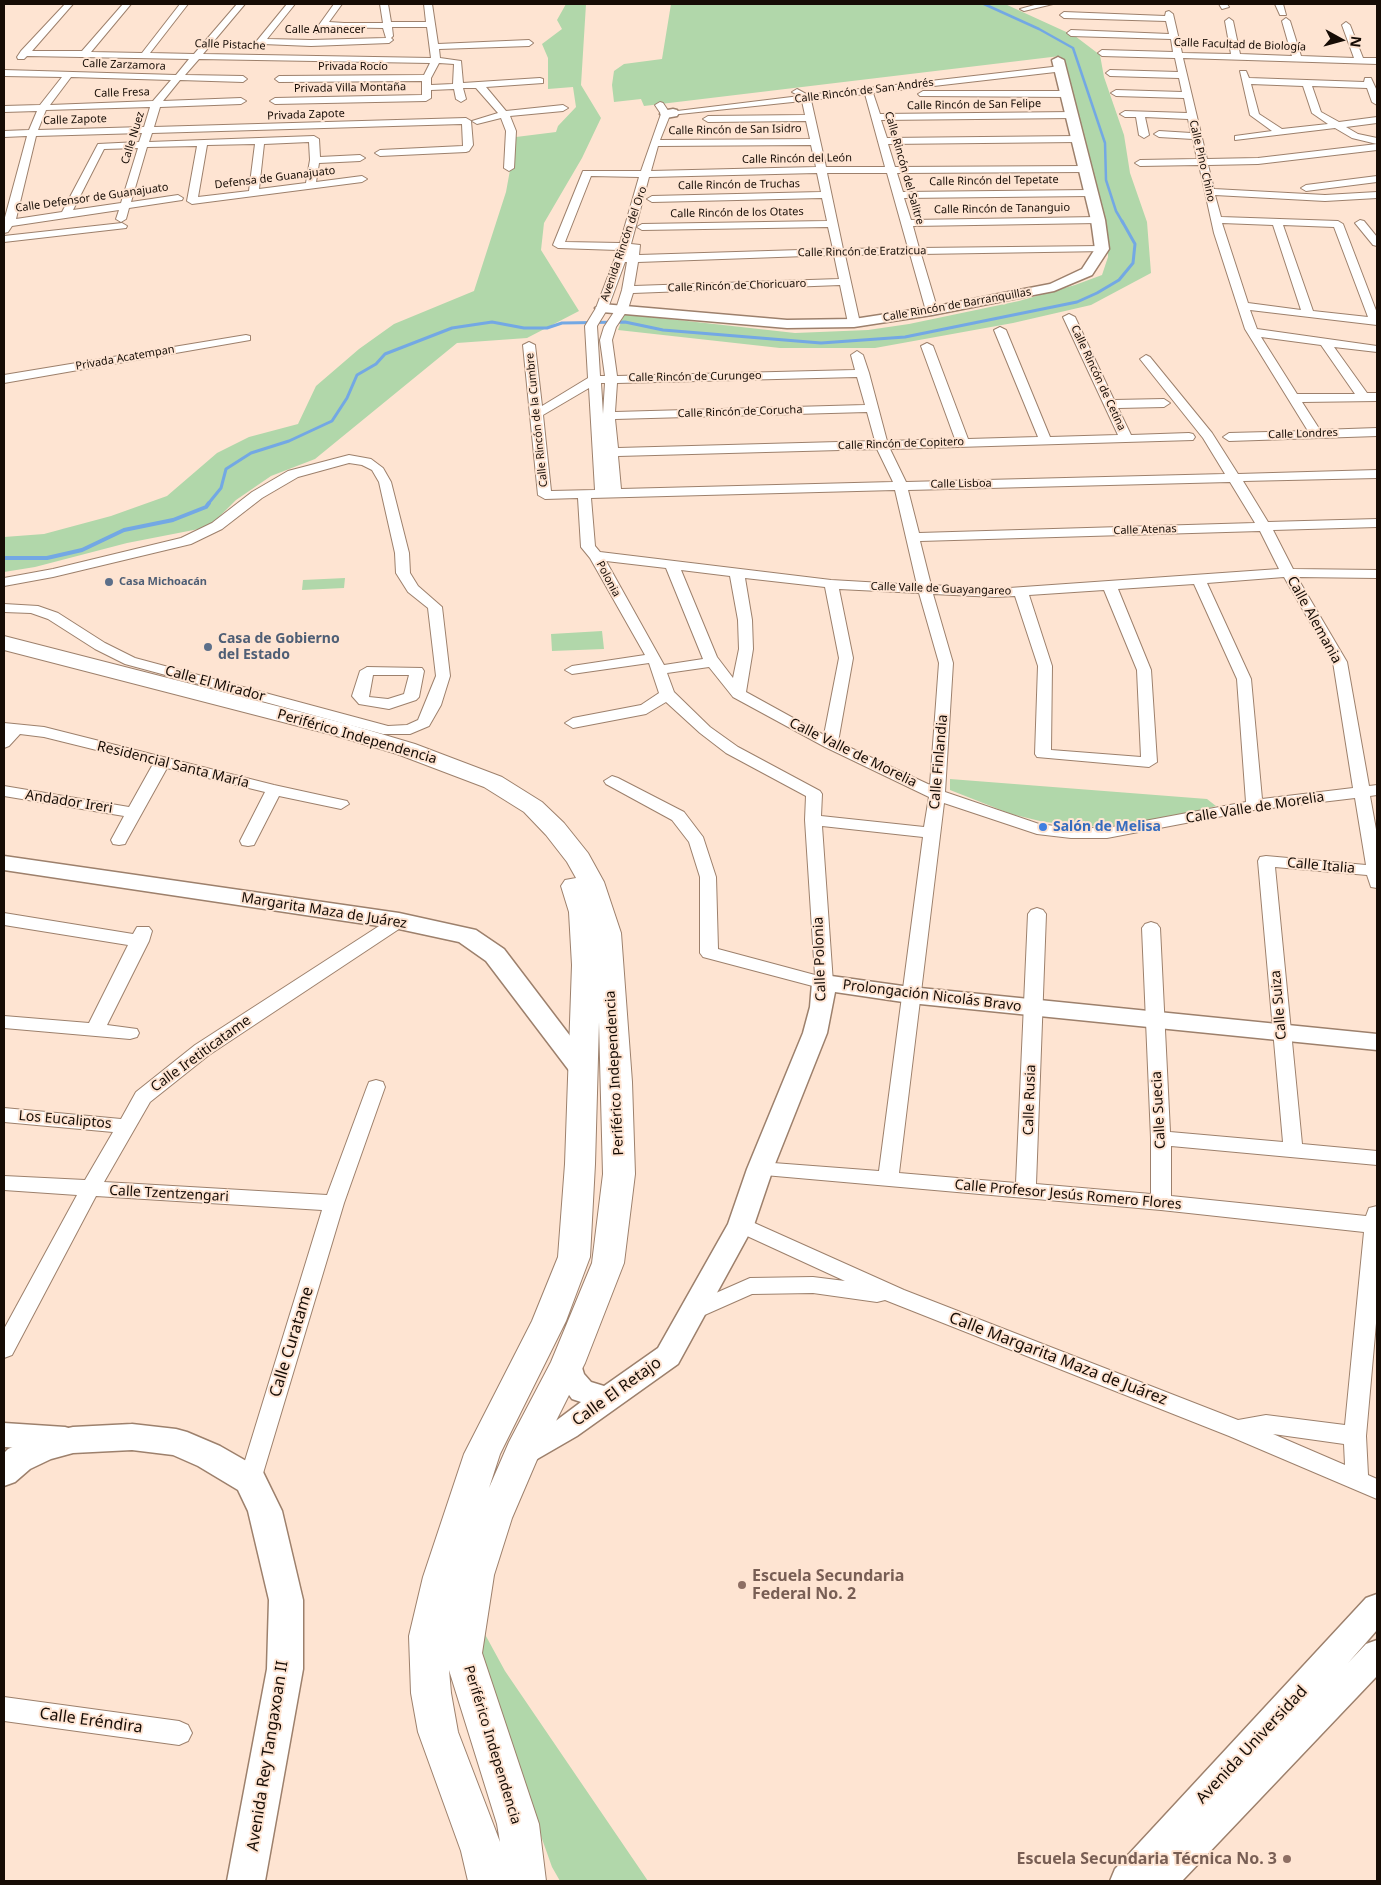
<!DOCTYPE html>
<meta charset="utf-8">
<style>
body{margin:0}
#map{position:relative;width:1381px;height:1885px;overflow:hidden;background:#fee4d2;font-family:"Noto Sans",sans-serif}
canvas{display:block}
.frame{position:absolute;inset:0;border:5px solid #160c05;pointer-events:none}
.north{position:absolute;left:1316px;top:15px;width:50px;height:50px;-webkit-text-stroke:4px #fee4d2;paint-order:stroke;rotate:97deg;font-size:14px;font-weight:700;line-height:20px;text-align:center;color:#160c05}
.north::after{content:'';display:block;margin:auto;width:18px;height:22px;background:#160c05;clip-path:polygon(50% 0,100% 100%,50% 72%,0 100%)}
</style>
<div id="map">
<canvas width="1381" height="1885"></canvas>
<div class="frame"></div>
<div class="north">N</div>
</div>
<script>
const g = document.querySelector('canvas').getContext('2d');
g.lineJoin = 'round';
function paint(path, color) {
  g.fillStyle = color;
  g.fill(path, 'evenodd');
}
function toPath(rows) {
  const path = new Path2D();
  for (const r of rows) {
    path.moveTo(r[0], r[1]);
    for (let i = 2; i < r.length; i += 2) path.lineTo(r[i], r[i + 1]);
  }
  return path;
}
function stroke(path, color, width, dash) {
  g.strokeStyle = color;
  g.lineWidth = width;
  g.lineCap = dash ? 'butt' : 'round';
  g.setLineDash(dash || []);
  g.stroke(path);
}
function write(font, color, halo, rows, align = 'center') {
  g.font = font + ' "Noto Sans",sans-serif';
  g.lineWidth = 4;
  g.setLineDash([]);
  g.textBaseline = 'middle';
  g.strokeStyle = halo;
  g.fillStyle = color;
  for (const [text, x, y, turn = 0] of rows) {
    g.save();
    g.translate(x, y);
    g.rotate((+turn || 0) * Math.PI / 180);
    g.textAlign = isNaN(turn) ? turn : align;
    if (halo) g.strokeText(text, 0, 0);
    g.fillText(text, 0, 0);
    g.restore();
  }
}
paint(toPath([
 [566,4,586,4,581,85,601,118,582,158,544,223,541,250,579,311,527,338,457,343,315,459,271,476,236,500,209,527,127,543,35,567,4,572,4,537,44,534,111,516,167,496,217,453,249,437,298,424,316,386,359,349,394,324,474,291,506,192,516,137,556,132,558,126,576,107,573,87,548,89,548,58,542,44,562,29,557,20],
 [671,4,1005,4,1075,36,1100,55,1104,77,1124,135,1130,173,1147,222,1151,273,1091,305,1013,323,875,348,780,348,618,330,624,314,795,333,868,330,909,324,1019,301,1075,285,1102,275,1108,257,1108,241,1066,66,1060,56,644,106,641,99,614,102,612,85,614,71,624,64,662,59],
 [345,578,344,588,302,590,303,580],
 [602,631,604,649,552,651,551,634],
 [950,779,1207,799,1216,806,1162,822,1099,827,1044,822,1011,814,950,790],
 [475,1616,505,1671,648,1881,560,1881,552,1867,481,1667]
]), '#b1d7aa');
stroke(toPath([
 [984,4,1039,29,1073,48,1105,143,1106,180,1116,211,1123,223]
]), '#73a8e4', 2.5);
stroke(toPath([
 [208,504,221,488,226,469,251,453,289,441,332,421,347,398,357,375,376,364,385,354,452,328,492,322,524,328,547,328,562,323,625,322,663,330,821,343,905,337,1077,302,1097,293,1119,280,1133,263,1135,244,1122,221]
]), '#73a8e4', 3);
stroke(toPath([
 [4,558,47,558,82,550,124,530,173,520,206,507,209,503]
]), '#73a8e4', 4);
const minor = toPath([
 [65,4,73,4,32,51,82,51,123,4,131,4,91,52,142,53,180,4,188,4,150,53,194,54,237,4,245,4,203,54,431,58,427,27,392,27,393,36,391,38,393,40,389,43,311,46,263,44,258,50,251,48,287,4,295,4,267,39,311,40,386,38,383,28,326,27,321,34,314,32,334,4,342,4,329,22,344,23,383,23,380,4,388,4,391,22,426,22,424,4,432,4,438,44,529,40,533,43,529,46,439,49,440,58,461,61,463,83,540,78,543,79,543,83,486,87,506,111,563,105,568,108,563,111,510,116,516,131,514,168,509,171,504,168,506,131,501,118,477,124,472,121,498,113,476,88,463,88,466,99,461,102,456,99,454,89,431,90,431,98,426,101,275,104,270,101,275,98,422,95,422,81,279,82,275,79,279,76,424,75,430,63,199,59,185,75,243,76,247,79,243,82,180,80,163,101,241,98,246,101,241,104,160,107,154,127,466,118,471,121,473,145,469,151,466,152,380,156,375,153,380,150,463,146,462,124,152,133,149,142,314,136,319,139,320,157,360,155,365,158,360,161,319,163,316,182,362,176,367,179,362,182,192,204,187,201,197,146,147,147,131,202,178,195,183,198,182,200,129,208,126,219,121,222,116,219,119,210,12,226,8,232,4,233,4,221,27,136,4,137,4,131,29,130,37,111,4,112,4,106,40,105,62,77,4,76,4,70,176,75,189,59,27,56,24,59,18,59,17,57,21,51,65,4],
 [439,63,454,64,453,84,431,85,431,78,439,63],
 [71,77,171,80,153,101,50,105,71,77],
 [150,107,144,127,38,130,46,110,150,107],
 [142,133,139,142,98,144,62,212,16,219,36,136,142,133],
 [309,142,310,160,306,183,259,189,264,144,309,142],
 [255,144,249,191,198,197,207,145,255,144],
 [138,148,121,203,73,210,104,149,138,148],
 [1038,4,1053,4,1024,11,1020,9,1038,4],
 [1219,4,1227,4,1229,7,1222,9,1219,4],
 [1275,4,1283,4,1286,15,1280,15,1275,4],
 [1169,11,1173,14,1182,53,1231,54,1225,21,1229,18,1233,21,1240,54,1292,56,1282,21,1286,18,1290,21,1301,56,1354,58,1342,25,1346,22,1350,25,1363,58,1377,58,1377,64,1183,58,1207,159,1258,158,1377,144,1377,150,1258,164,1208,165,1214,189,1325,195,1377,192,1377,198,1325,201,1215,195,1221,217,1338,221,1343,224,1377,313,1377,325,1250,310,1257,329,1377,346,1377,352,1334,347,1367,393,1377,393,1377,401,1302,402,1320,430,1377,428,1377,436,1229,441,1223,437,1229,433,1308,431,1245,329,1214,233,1199,165,1140,166,1135,163,1140,160,1197,159,1193,139,1159,137,1154,134,1159,131,1191,133,1188,119,1145,117,1149,135,1144,138,1139,135,1136,117,1125,117,1120,114,1125,111,1187,113,1184,98,1116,96,1111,93,1116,90,1182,92,1179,78,1110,76,1106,73,1110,70,1178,72,1175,58,1102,56,1098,53,1102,50,1173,52,1171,39,1071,36,1067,33,1071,30,1169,34,1166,21,1064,18,1060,15,1064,12,1165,16,1166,12,1169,11],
 [1222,223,1273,225,1301,310,1248,303,1222,223],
 [1283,225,1334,227,1368,317,1313,311,1283,225],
 [1261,337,1321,345,1355,394,1297,394,1261,337],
 [1061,66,1065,69,1064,71,873,93,880,114,1073,112,1078,115,1073,118,881,120,887,138,1078,136,1083,139,1078,142,888,144,895,167,1085,166,1090,169,1085,172,897,173,903,192,1090,190,1095,193,1090,196,904,198,911,220,1098,217,1103,220,1098,223,913,226,919,248,1102,246,1106,247,1106,251,921,254,938,311,932,314,926,311,910,254,845,255,860,323,854,326,848,323,840,285,633,293,628,309,616,327,612,340,617,376,855,370,851,355,857,351,863,355,869,373,887,441,955,439,921,346,927,343,933,346,968,439,1038,437,994,330,1000,327,1006,330,1050,437,1118,435,1063,317,1069,314,1075,317,1114,400,1164,399,1170,403,1164,407,1118,408,1131,435,1189,433,1193,434,1195,437,1193,440,890,449,906,482,1225,474,1203,438,1140,359,1146,355,1150,357,1212,433,1238,474,1377,470,1377,478,1243,481,1268,522,1377,519,1377,527,1273,530,1293,569,1377,570,1377,578,1297,577,1347,662,1369,786,1377,785,1377,795,1370,796,1377,835,1377,888,1371,887,1367,875,1275,867,1302,1144,1377,1151,1377,1165,1171,1146,1171,1196,1366,1216,1369,1208,1377,1206,1377,1312,1366,1436,1368,1475,1377,1479,1377,1499,1229,1436,885,1300,877,1302,813,1293,752,1294,691,1321,684,1319,680,1313,684,1307,750,1278,813,1277,845,1281,734,1230,731,1225,734,1220,741,1217,904,1290,1238,1420,1266,1415,1345,1425,1364,1232,1161,1210,753,1174,750,1169,753,1164,760,1162,879,1171,923,837,822,826,833,983,830,987,824,989,703,957,700,953,700,877,689,842,672,820,606,784,604,781,612,776,618,778,684,812,703,837,716,877,718,949,815,975,805,820,806,796,726,753,700,733,666,702,646,714,573,728,565,723,573,718,641,705,659,693,649,663,572,674,565,670,572,666,645,655,590,558,581,547,578,498,545,499,538,495,523,345,529,342,535,345,542,406,588,378,585,326,596,308,618,250,558,248,553,245,583,171,641,171,661,114,655,105,660,102,663,103,669,112,800,96,792,92,797,89,808,95,1061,66],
 [865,94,885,167,826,167,811,100,865,94],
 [802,101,805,115,708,116,703,119,708,122,806,121,810,139,660,140,670,115,802,101],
 [811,145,816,167,651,171,658,146,811,145],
 [817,173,821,192,652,196,647,199,652,202,822,198,827,221,642,224,637,227,642,230,828,227,833,249,639,255,640,245,631,244,649,177,817,173],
 [827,173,887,173,908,248,843,249,827,173],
 [591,176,639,177,620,243,565,242,591,176],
 [834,255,839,279,634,286,638,262,834,255],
 [625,262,627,262,622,290,616,309,604,327,600,340,605,376,600,376,597,326,608,308,625,262],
 [857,377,865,405,615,412,617,383,857,377],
 [601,383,605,383,603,414,601,383],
 [589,388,595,490,551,491,543,415,589,388],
 [867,412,875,441,618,448,615,419,867,412],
 [877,449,893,482,621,489,618,456,877,449],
 [1230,482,1255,523,919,533,908,490,1230,482],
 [895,490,917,585,831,580,600,552,595,546,591,498,895,490],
 [1260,531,1279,569,995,589,931,585,920,541,1260,531],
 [606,561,666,568,703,659,664,665,606,561],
 [681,570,730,576,738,620,739,649,733,678,717,657,681,570],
 [1284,577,1333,662,1353,788,1262,799,1251,679,1207,583,1284,577],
 [745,578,825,587,839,658,824,735,746,692,753,649,752,620,745,578],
 [1194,584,1237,679,1246,802,1107,828,1071,828,1039,824,945,792,953,663,933,594,995,597,1015,596,1038,666,1035,754,1037,757,1149,767,1157,762,1151,670,1118,589,1194,584],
 [839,589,919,593,939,663,930,785,838,742,853,658,839,589],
 [1104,590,1137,670,1141,757,1051,750,1052,666,1029,595,1104,590],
 [709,667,733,697,825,747,929,797,924,827,821,816,822,794,820,791,738,747,710,727,674,692,667,673,709,667],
 [1355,798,1366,865,1266,856,1260,857,1258,861,1283,1142,1170,1132,1160,928,1157,924,1151,922,1145,924,1142,928,1151,1138,1151,1194,1036,1184,1046,914,1043,910,1037,908,1031,910,1028,914,1016,1183,899,1173,944,803,1037,834,1071,838,1107,838,1254,810,1355,798],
 [1273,1434,1344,1444,1345,1465,1273,1434],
 [1240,71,1246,71,1249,78,1364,82,1365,78,1371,78,1377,91,1377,105,1372,102,1367,88,1312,86,1321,112,1339,122,1377,117,1377,123,1346,127,1358,134,1377,138,1377,144,1352,138,1335,128,1235,140,1235,136,1272,131,1250,115,1240,71],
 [1251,84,1303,86,1312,113,1328,124,1282,129,1259,114,1251,84],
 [923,91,1067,91,1072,94,1067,97,920,96,918,94,923,91],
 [1377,176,1377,182,1306,191,1301,188,1306,185,1377,176],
 [1360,220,1364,221,1377,237,1377,246,1373,245,1355,223,1360,220],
 [122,223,127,226,126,228,4,242,4,236,122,223],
 [246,335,250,336,250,340,4,383,4,375,246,335],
 [349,455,371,459,383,468,391,482,409,553,410,573,418,586,442,607,450,676,441,705,429,726,410,734,383,734,125,664,95,649,48,619,31,613,4,612,4,604,38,606,58,613,105,643,135,658,388,726,407,725,418,720,436,676,428,608,408,592,396,573,395,553,379,482,372,470,362,465,349,463,298,477,262,498,222,529,191,544,53,577,4,586,4,578,53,569,181,538,212,523,252,492,288,471,349,455],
 [367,667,422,668,424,671,419,697,416,700,389,709,359,704,352,696,360,671,367,667],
 [373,675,409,675,404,694,388,699,369,697,373,675],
 [4,723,44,727,274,785,347,801,349,804,341,809,279,796,256,841,254,845,248,846,242,845,240,841,265,792,167,768,127,840,125,844,119,845,113,844,111,840,124,816,4,796,4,786,129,807,153,764,44,737,20,734,9,746,4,748,4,723],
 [4,913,133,934,137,927,149,927,152,931,149,941,107,1025,137,1029,139,1033,137,1037,130,1039,4,1028,4,1016,89,1023,128,945,4,925,4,913],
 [399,915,405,917,408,921,405,925,209,1055,150,1102,104,1182,327,1195,367,1087,369,1082,376,1080,383,1082,385,1087,344,1203,261,1480,258,1487,250,1490,242,1487,239,1480,322,1210,96,1196,12,1355,4,1358,4,1329,77,1195,4,1190,4,1176,85,1180,113,1132,4,1122,4,1108,121,1119,136,1092,195,1045,393,917,399,915],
 [4,1697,179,1721,188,1725,192,1733,188,1741,179,1745,4,1721,4,1697]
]);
const tertiary = toPath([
 [1058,57,1064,60,1105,220,1109,249,1092,275,1054,291,932,315,854,327,787,328,602,312,595,308,602,304,787,320,854,319,932,307,1050,284,1082,269,1095,249,1091,220,1052,60,1058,57],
 [673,109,677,110,679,113,677,116,666,118,660,114,662,111,673,109],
 [824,975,910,987,1377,1034,1377,1050,910,1003,835,992,827,1033,773,1169,754,1225,678,1364,577,1436,532,1462,522,1465,512,1462,508,1453,512,1444,557,1420,581,1402,572,1399,557,1378,554,1363,558,1355,568,1352,578,1355,584,1374,591,1382,604,1386,658,1348,728,1224,747,1169,803,1033,810,1007,812,983,816,978,824,975],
 [4,1423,65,1427,75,1430,79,1439,75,1448,65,1451,4,1447,4,1423],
 [1377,1594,1377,1630,1348,1663,1366,1644,1377,1640,1377,1676,1182,1881,1110,1881,1115,1869,1366,1598,1377,1594]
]);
const secondary = toPath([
 [4,856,399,913,476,930,504,949,596,1070,592,1077,583,1079,574,1077,486,961,459,942,399,929,4,870,4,856],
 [132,1424,176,1429,187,1432,220,1446,262,1470,282,1511,303,1600,303,1669,265,1881,227,1881,267,1669,269,1600,248,1511,238,1490,198,1466,173,1455,132,1450,73,1453,51,1459,30,1469,15,1482,4,1486,4,1453,8,1449,45,1433,73,1427,132,1424]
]);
const trunk = toPath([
 [4,636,351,725,415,744,502,777,542,802,564,823,588,853,604,882,621,933,632,1082,635,1174,624,1263,585,1363,539,1455,512,1518,494,1575,482,1653,539,1824,546,1881,468,1881,461,1851,418,1732,411,1693,409,1636,423,1577,464,1454,532,1321,558,1257,565,1164,572,965,569,912,561,886,565,880,576,878,567,862,546,835,524,812,484,787,397,754,333,735,4,650,4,636],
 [599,1022,603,1174,592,1263,551,1362,509,1442,489,1488,500,1454,566,1321,590,1257,595,1164,599,1022],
 [449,1670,497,1824,500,1842,458,1732,451,1693,449,1670]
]);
stroke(minor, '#9d806c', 2);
stroke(tertiary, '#9d806c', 3);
stroke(secondary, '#9d806c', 3);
stroke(trunk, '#9d806c', 2);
paint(minor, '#fff');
paint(tertiary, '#fff');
paint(secondary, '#fff');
paint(trunk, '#fff');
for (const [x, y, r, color] of [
 [109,582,5,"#5c6f8a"],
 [208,647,5,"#5c6f8a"],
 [1043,827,5,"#3f7fe0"],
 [742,1585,5,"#8d6e63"],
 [1287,1859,5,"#8d6e63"]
]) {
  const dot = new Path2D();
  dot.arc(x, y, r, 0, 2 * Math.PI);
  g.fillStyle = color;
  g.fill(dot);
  stroke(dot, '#fee4d2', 2);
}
write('11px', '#160c05', '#fee4d2', [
 ["Calle Amanecer",325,30],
 ["Calle Pistache",230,45,2],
 ["Calle Facultad de Biología",1240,45,2],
 ["Calle Zarzamora",124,65,2],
 ["Privada Rocío",353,67],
 ["Privada Villa Montaña",350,88,-1],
 ["Calle Rincón de San Andrés",864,91,-7],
 ["Calle Fresa",122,93,-2],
 ["Calle Rincón de San Felipe",974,105,-1],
 ["Privada Zapote",306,115,-2],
 ["Calle Zapote",75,120,-2],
 ["Calle Rincón de San Isidro",735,130,-1],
 ["Calle Nuez",133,138,-73],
 ["Calle Rincón del León",797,159,-1],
 ["Calle Pino Chino",1202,161,77],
 ["Calle Rincón del Salitre",904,168,74],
 ["Defensa de Guanajuato",275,178,-7],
 ["Calle Rincón del Tepetate",994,181,-1],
 ["Calle Rincón de Truchas",739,185,-1],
 ["Calle Defensor de Guanajuato",92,198,-8],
 ["Calle Rincón de Tananguio",1002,209,-1],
 ["Calle Rincón de los Otates",737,213,-1],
 ["Avenida Rincón del Oro",624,244,-71],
 ["Calle Rincón de Eratzicua",862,252,-1],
 ["Calle Rincón de Choricuaro",737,286,-2],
 ["Calle Rincón de Barranquillas",957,305,-10],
 ["Privada Acatempan",125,358,-10],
 ["Calle Rincón de Curungeo",695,377,-1],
 ["Calle Rincón de Cetina",1098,378,65],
 ["Calle Rincón de Corucha",740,412,-2],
 ["Calle Rincón de la Cumbre",537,420,-96],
 ["Calle Londres",1303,434,-2],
 ["Calle Rincón de Copitero",901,444,-2],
 ["Calle Lisboa",961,484,-1],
 ["Calle Atenas",1145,530,-2],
 ["Polonia",608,579,62],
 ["Calle Valle de Guayangareo",941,589,2]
]);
write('bold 11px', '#4e5e75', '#fee4d2', [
 ["Casa Michoacán",119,582]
], 'left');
write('14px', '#160c05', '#fee4d2', [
 ["Calle Alemania",1314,620,61],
 ["Calle El Mirador",215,684,15],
 ["Periférico Independencia",357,737,16],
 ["Calle Valle de Morelia",853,753,26],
 ["Calle Finlandia",939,762,-85],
 ["Residencial Santa María",173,765,14],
 ["Andador Ireri",69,802,9],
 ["Calle Valle de Morelia",1255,808,-9],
 ["Calle Italia",1321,866,5],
 ["Margarita Maza de Juárez",324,911,9],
 ["Calle Polonia",820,959,-92],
 ["Prolongación Nicolás Bravo",932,996,7],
 ["Calle Suiza",1279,1005,-95],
 ["Calle Iretiticatame",201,1054,-36],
 ["Periférico Independencia",615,1073,-93],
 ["Calle Rusia",1030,1100,-88],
 ["Calle Suecia",1159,1110,-93],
 ["Los Eucaliptos",65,1120,5],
 ["Calle Tzentzengari",169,1194,3],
 ["Calle Profesor Jesús Romero Flores",1068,1195,5],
 ["Periférico Independencia",492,1745,73]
]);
write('bold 14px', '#4e5e75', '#fee4d2', [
 ["Casa de Gobierno",218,639],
 ["del Estado",218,655]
], 'left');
write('bold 14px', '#366cbe', '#fee4d2', [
 ["Salón de Melisa",1053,827]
], 'left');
write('16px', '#160c05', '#fee4d2', [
 ["Calle Curatame",292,1342,-73],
 ["Calle Margarita Maza de Juárez",1058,1359,21],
 ["Calle El Retajo",617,1392,-36],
 ["Calle Eréndira",91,1721,8],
 ["Avenida Universidad",1252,1745,-47],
 ["Avenida Rey Tangaxoan II",268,1756,-81]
]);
write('bold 16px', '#785e54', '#fee4d2', [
 ["Escuela Secundaria",752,1576],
 ["Federal No. 2",752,1594],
 ["Escuela Secundaria Técnica No. 3",1277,1859,"right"]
], 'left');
</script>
